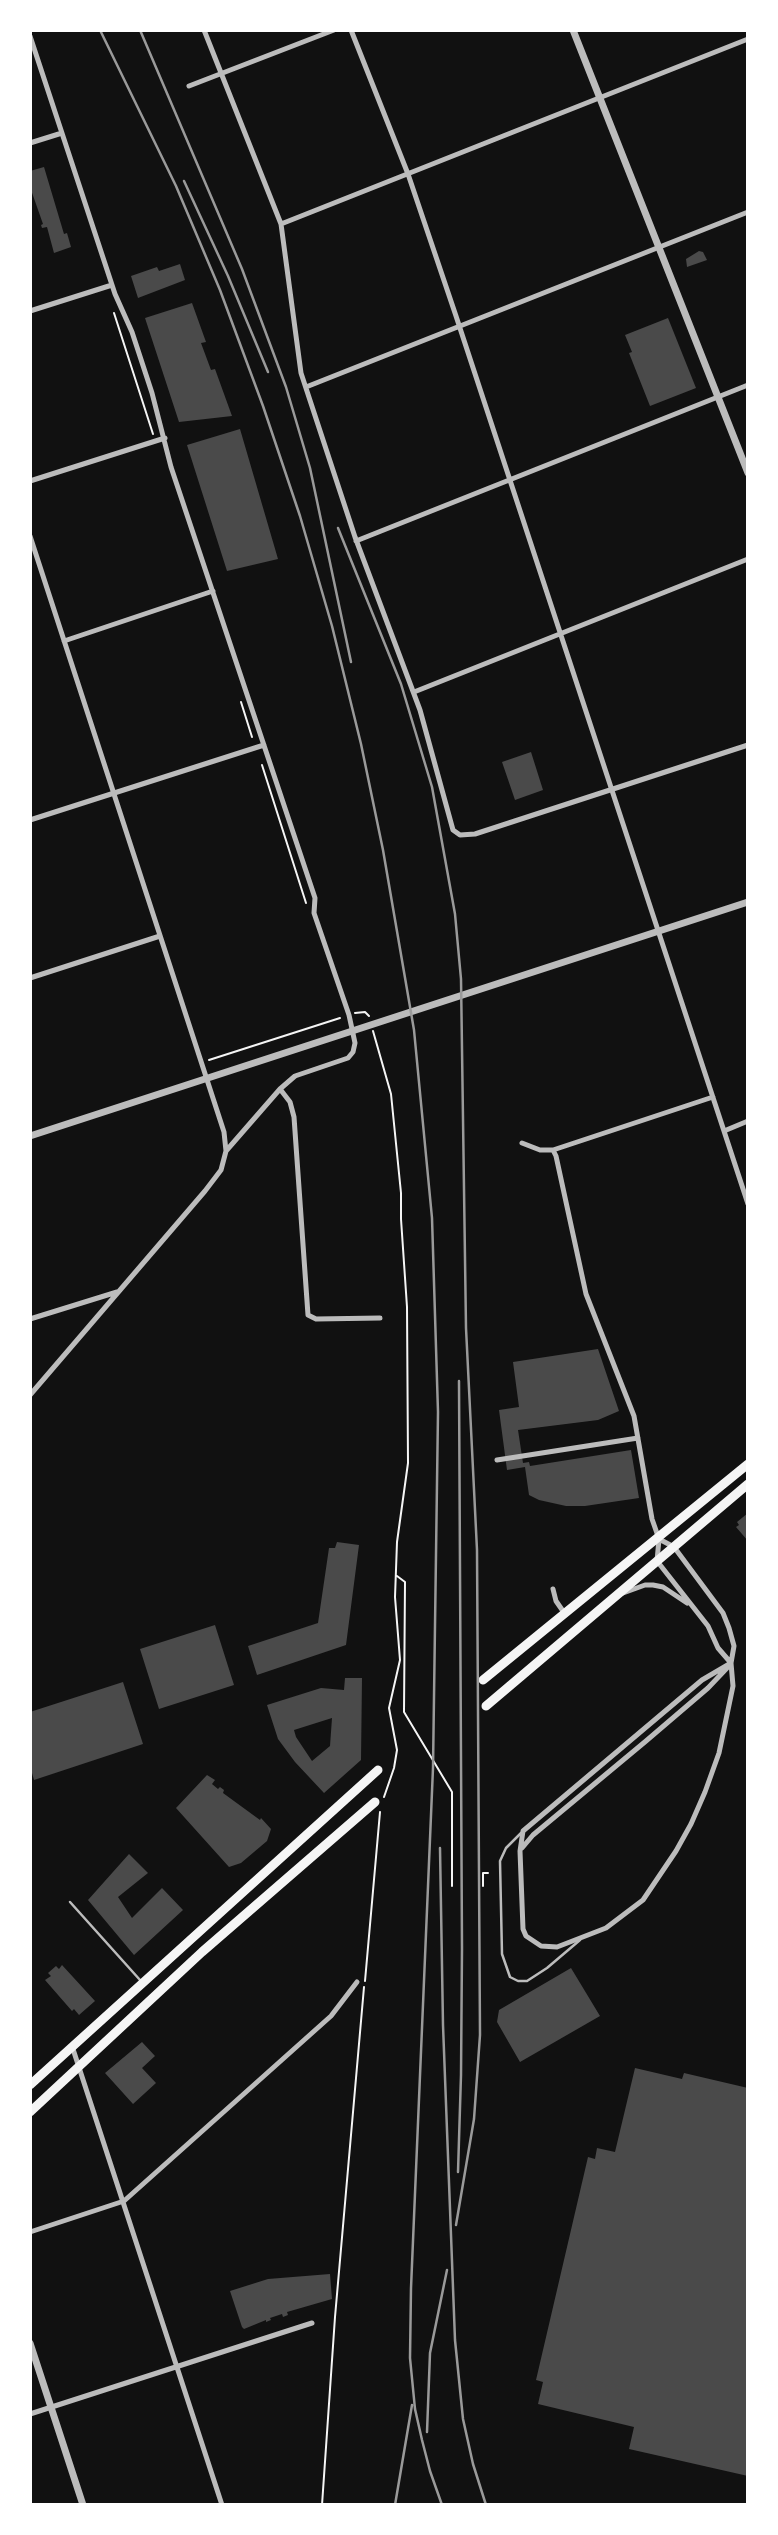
<!DOCTYPE html>
<style>
body{margin:0}
#map{position:relative;width:778px;height:2535px;overflow:hidden;background:#111;font-family:Raleway,sans-serif}
canvas{display:block}
.frame{position:absolute;inset:0;border:32px solid #fff;pointer-events:none}
</style>
<div id="map">
<canvas width="778" height="2535"></canvas>
<div class="frame"></div>
</div>
<script>
const g = document.querySelector('canvas').getContext('2d');
g.lineJoin = 'round';
function paint(path, color) {
  g.fillStyle = color;
  g.fill(path, 'evenodd');
}
function toPath(rows) {
  const path = new Path2D();
  for (const r of rows) {
    path.moveTo(r[0], r[1]);
    for (let i = 2; i < r.length; i += 2) path.lineTo(r[i], r[i + 1]);
  }
  return path;
}
function stroke(path, color, width, dash) {
  g.strokeStyle = color;
  g.lineWidth = width;
  g.lineCap = dash ? 'butt' : 'round';
  g.setLineDash(dash || []);
  g.stroke(path);
}
paint(toPath([
 [44,167,64,234,67,233,71,247,54,253,47,227,42,228,41,225,43,224,30,187,30,171],
 [699,251,703,252,707,260,687,267,686,259],
 [180,264,185,280,138,298,131,276,157,267,159,271],
 [192,303,206,342,201,343,211,370,215,369,232,416,179,422,145,318],
 [668,318,696,388,650,406,629,353,632,352,625,335],
 [240,429,278,559,227,571,187,445],
 [531,752,543,790,515,800,502,762],
 [598,1349,619,1411,598,1420,518,1430,523,1463,529,1462,530,1466,631,1450,639,1498,585,1506,566,1506,539,1500,529,1495,525,1467,507,1470,499,1410,519,1407,513,1362],
 [748,1513,748,1541,736,1527,739,1525,737,1522],
 [337,1542,359,1545,346,1645,257,1675,248,1646,318,1623,329,1548,335,1548],
 [215,1625,234,1685,159,1709,140,1649],
 [345,1678,362,1678,361,1760,324,1793,295,1762,278,1739,267,1705,321,1688,344,1690],
 [332,1718,330,1746,312,1761,296,1737,294,1730],
 [123,1682,143,1744,34,1780,30,1766,30,1712],
 [207,1775,215,1780,212,1784,218,1789,220,1787,224,1790,223,1793,260,1820,261,1818,271,1829,267,1841,241,1863,229,1867,176,1808],
 [129,1854,148,1873,118,1897,132,1918,162,1888,183,1910,134,1955,88,1900],
 [62,1965,95,2001,79,2015,74,2009,72,2011,45,1980,51,1976,48,1973,56,1966,59,1969],
 [571,1968,600,2016,520,2062,497,2022,499,2010],
 [142,2042,155,2056,142,2068,156,2083,133,2104,105,2073],
 [635,2068,682,2079,684,2073,748,2088,748,2476,629,2449,634,2427,538,2404,543,2382,536,2380,588,2157,595,2159,597,2148,615,2152],
 [330,2274,332,2299,287,2312,288,2315,283,2317,282,2314,270,2318,271,2320,266,2322,266,2320,244,2329,242,2327,230,2291,268,2279]
]), '#4a4a4a');
stroke(toPath([
 [114,313,153,434],
 [241,702,252,737],
 [262,765,306,903],
 [355,1013,365,1012,369,1016],
 [373,1031,391,1094,401,1193,401,1219,407,1307,408,1463,397,1542,395,1597,400,1660,389,1708,397,1750,394,1768,384,1797],
 [209,1060,340,1018],
 [397,1576,405,1582,404,1712,452,1792,452,1886],
 [483,1886,483,1873,488,1873],
 [365,1981,380,1812],
 [322,2505,335,2317,364,1987]
]), '#f5f5f5', 2);
stroke(toPath([
 [521,1833,506,1848,500,1861,502,1954,510,1977,518,1981,527,1981,547,1968,580,1940],
 [70,1902,140,1980]
]), '#bcbcbc', 2.5);
stroke(toPath([
 [204,30,281,224,301,373,355,537,420,710,453,830,460,835,475,834,748,745],
 [351,30,408,174,456,316,748,1204],
 [30,36,115,294,132,332,152,393,171,467,315,898,314,913,349,1015,355,1043,353,1052,348,1058,295,1076,280,1089,226,1151,221,1170,205,1191,30,1395],
 [189,86,334,30],
 [30,143,62,133],
 [281,224,748,39],
 [30,311,112,285],
 [306,387,748,212],
 [30,481,165,438],
 [30,536,224,1132,226,1151],
 [356,541,748,385],
 [64,641,213,591],
 [414,692,748,559],
 [30,820,264,745],
 [30,978,160,936],
 [280,1089,290,1102,294,1117,308,1315,316,1319,380,1318],
 [724,1131,748,1121],
 [522,1143,540,1150,553,1150,713,1097],
 [553,1150,556,1156,586,1294,634,1416,652,1519,659,1539,657,1561,708,1626,718,1648,731,1663],
 [30,1319,117,1292],
 [497,1460,638,1438],
 [659,1539,674,1547,723,1613,729,1628,734,1646,731,1663,733,1686,719,1753,705,1792,691,1824,676,1851,643,1900,606,1928,557,1947,541,1946,526,1936,523,1929,520,1851,523,1831,702,1680,731,1663],
 [553,1589,556,1601,565,1614],
 [623,1593,645,1585,653,1585,663,1587,687,1603],
 [522,1848,533,1835,646,1741,708,1688,727,1668],
 [72,2046,222,2505],
 [30,2232,124,2201,331,2016,357,1982],
 [30,2414,312,2323]
]), '#bcbcbc', 5);
stroke(toPath([
 [573,30,748,473],
 [30,1136,748,902],
 [30,2343,83,2505]
]), '#bcbcbc', 7);
stroke(toPath([
 [483,1680,748,1464],
 [486,1706,748,1484],
 [30,2085,378,1770],
 [30,2112,202,1952,375,1802]
]), '#f5f5f5', 9);
stroke(toPath([
 [100,30,176,186,220,290,263,406,300,516,332,626,361,744,383,850,414,1030,432,1218,438,1412,433,1768,411,2288,410,2358,415,2409,422,2440,430,2471,442,2505],
 [140,30,242,269,286,387,310,468,351,662],
 [184,181,228,276,268,372],
 [338,528,401,684,432,787,455,914,461,979,466,1328,477,1550,480,2035,474,2119,456,2225],
 [440,1848,443,2025,455,2340,463,2419,473,2464,486,2505],
 [458,2172,461,2075,462,1949,459,1381],
 [427,2432,430,2353,447,2270],
 [395,2505,412,2405]
]), '#9a9a9a', 2.5);
</script>
